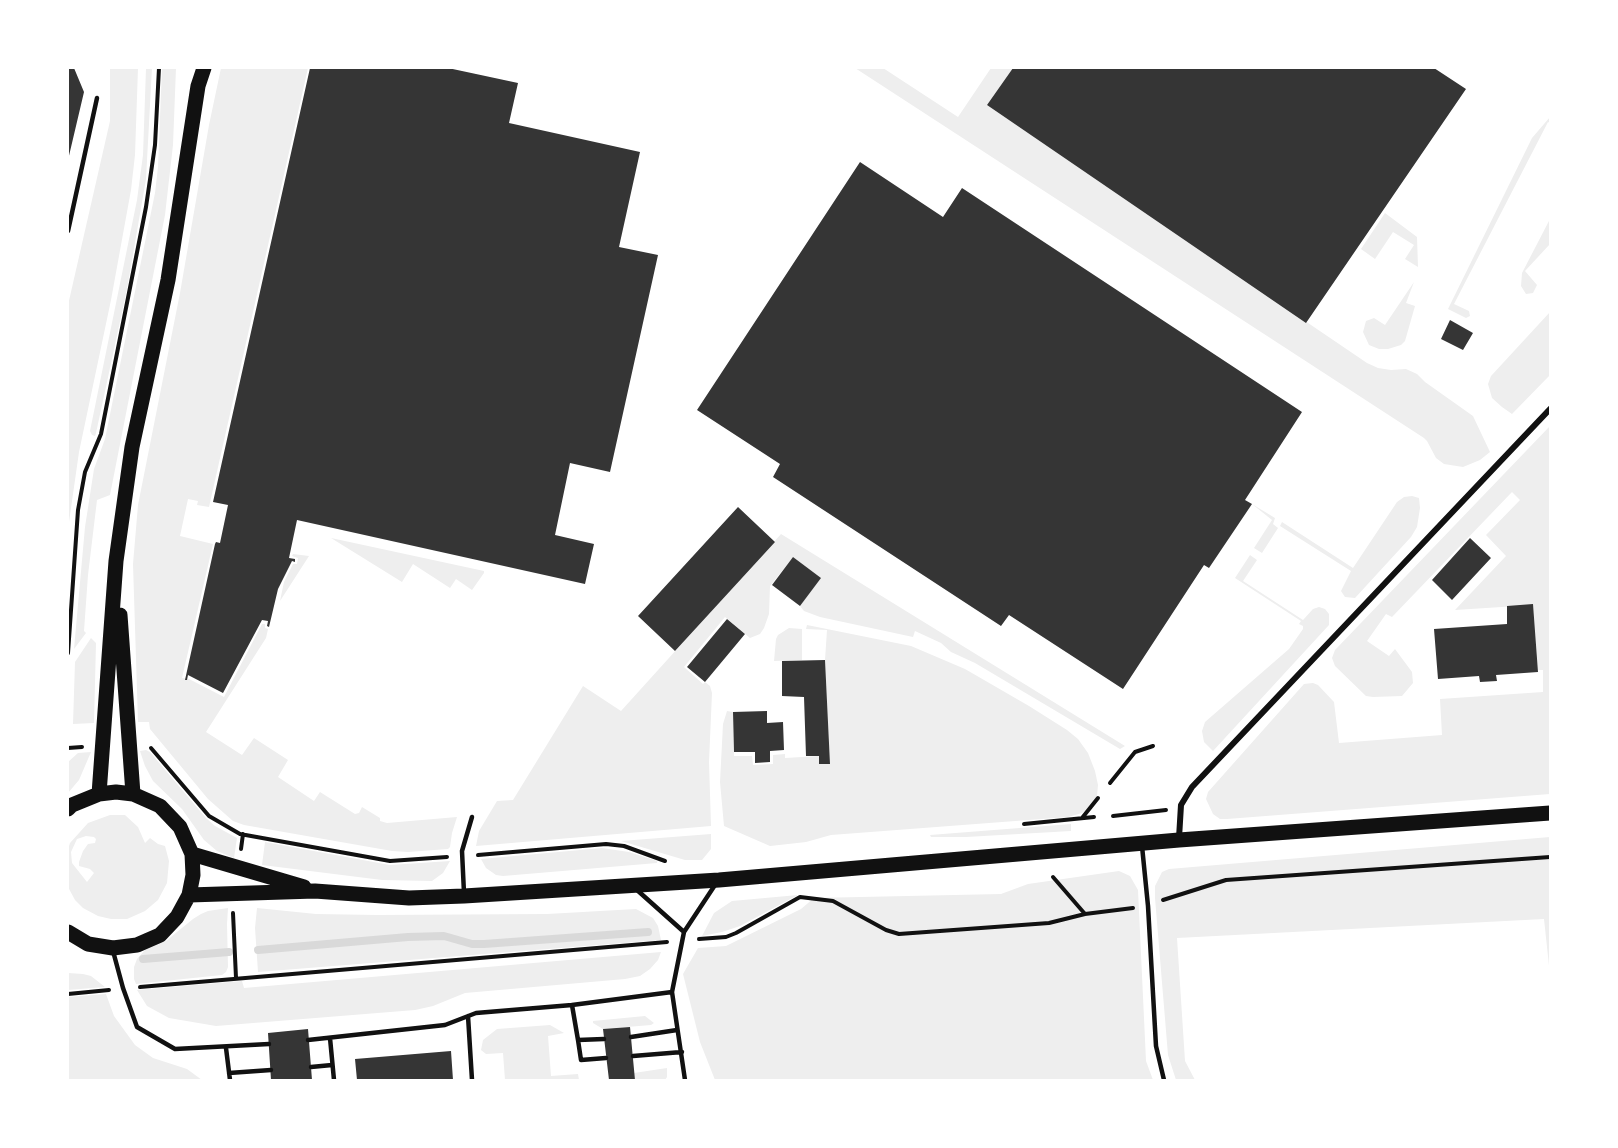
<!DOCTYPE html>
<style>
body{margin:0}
#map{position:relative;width:1618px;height:1148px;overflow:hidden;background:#fff;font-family:Inter,sans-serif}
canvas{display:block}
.frame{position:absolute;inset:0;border:69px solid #fff;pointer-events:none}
</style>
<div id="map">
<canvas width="1618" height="1148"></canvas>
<div class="frame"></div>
</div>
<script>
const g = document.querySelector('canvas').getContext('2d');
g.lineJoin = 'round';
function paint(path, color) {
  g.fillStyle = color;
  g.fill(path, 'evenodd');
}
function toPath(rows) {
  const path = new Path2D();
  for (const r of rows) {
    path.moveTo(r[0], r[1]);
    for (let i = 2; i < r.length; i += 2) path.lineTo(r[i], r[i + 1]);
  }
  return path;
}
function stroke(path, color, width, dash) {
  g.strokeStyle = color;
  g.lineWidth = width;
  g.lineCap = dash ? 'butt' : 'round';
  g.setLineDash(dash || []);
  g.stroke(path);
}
paint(toPath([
 [110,68,138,68,135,155,131,190,111,300,79,452,68,529,68,305,110,121],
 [146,68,152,68,146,179,127,289,96,433,95,436,92,435,90,431,137,200,143,155],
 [162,68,176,68,173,145,165,215,110,495,97,500,88,575,84,631,86,633,74,649,85,527,94,469,105,439,155,193,158,167],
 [221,68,308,68,209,507,197,505,198,501,188,499,180,536,213,544,182,678,189,679,224,697,262,624,265,624,265,628,268,629,266,638,206,732,242,755,254,738,288,760,278,777,314,801,320,792,355,814,359,813,362,807,380,818,380,821,387,823,457,817,452,833,450,847,448,849,408,852,392,851,244,825,233,821,208,799,150,729,149,722,138,722,133,564,138,505,180,293,209,125],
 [855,68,883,68,958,117,991,68,1013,68,987,105,1367,363,1378,368,1391,370,1406,369,1417,374,1425,382,1473,416,1490,452,1480,460,1463,467,1444,464,1436,458,1427,441,1424,438],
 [1550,117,1550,123,1548,122,1454,304,1469,311,1470,316,1466,318,1448,309,1532,138],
 [1385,213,1417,237,1418,267,1405,259,1414,245,1393,232,1375,259,1361,249],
 [1550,219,1550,244,1525,271,1537,285,1533,293,1526,294,1521,286,1522,273],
 [1414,282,1406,303,1415,306,1405,341,1401,345,1388,349,1379,349,1369,345,1363,332,1366,321,1374,318,1385,325],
 [1550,312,1550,375,1512,414,1502,407,1492,398,1488,384,1491,376],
 [1550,426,1550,794,1227,819,1220,819,1213,814,1206,799,1208,792,1304,684,1313,683,1318,685,1334,702,1339,743,1442,735,1440,699,1543,692,1543,670,1538,670,1533,605,1455,610,1506,556,1486,535,1520,500,1512,492,1392,617,1386,614,1367,641,1389,656,1395,649,1412,672,1413,683,1402,696,1373,697,1366,696,1335,666,1332,658,1335,650],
 [1412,496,1419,498,1420,508,1417,527,1411,537,1355,598,1345,597,1341,591,1351,571,1280,526,1282,522,1353,568,1397,502,1404,497],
 [1252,504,1275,518,1273,524,1278,528,1262,553,1254,548,1272,520],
 [781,534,1125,746,1120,749,975,663,951,652,941,643,915,631,913,637,820,617,804,611,800,606,820,578,793,557,770,586,769,614,764,628,760,634,750,638,725,617,684,667,703,684,705,682,710,686,712,693,709,762,711,826,476,846,479,831,497,801,513,800,583,686,621,711],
 [331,538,484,571,484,573,472,590,456,579,450,588,413,564,402,582],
 [293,554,309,556,280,601,284,582,293,564,297,564,298,558,292,556],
 [1250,555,1257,560,1243,581,1303,620,1313,609,1319,607,1325,609,1329,614,1329,625,1213,751,1204,742,1202,731,1205,722,1289,649,1303,629,1303,626,1299,624,1301,621,1235,578],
 [807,625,911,646,965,669,1029,706,1067,730,1078,739,1088,753,1095,771,1098,785,1097,796,1092,805,1082,813,1068,817,831,835,806,842,770,846,724,826,720,782,723,724,727,711,733,712,734,756,752,756,753,765,773,764,773,755,785,754,785,758,819,756,820,764,830,764,825,660,827,630,806,629],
 [789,628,802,629,802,660,774,661,776,639,778,635],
 [91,638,96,643,94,723,73,724,75,662],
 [146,750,150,752,206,818,215,826,237,838,234,858,217,851,204,840,182,809,153,781,145,766,140,751],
 [91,752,79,780,68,793,68,762,78,753],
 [110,815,125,815,138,827,145,843,150,838,158,844,165,846,169,861,167,883,158,900,145,911,127,919,111,919,98,916,83,908,75,900,68,887,68,849,70,843,88,823],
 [86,836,94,837,96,839,95,843,88,844,83,851,79,862,79,866,90,869,94,873,87,882,72,863,71,852,77,839],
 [1071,824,1071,831,966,837,931,837,930,835],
 [711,834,711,849,702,860,685,860,621,841],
 [1550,837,1550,975,1544,919,1177,938,1185,1061,1195,1080,1176,1080,1168,1055,1155,898,1155,886,1162,872,1169,869],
 [265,842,390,865,450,861,443,873,432,881,382,880,262,865],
 [602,848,629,852,657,861,657,863,503,876,496,875,486,868,481,859],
 [1119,871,1130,876,1138,890,1146,1061,1153,1080,715,1080,700,1042,683,974,698,948,726,946,801,909,814,898,1001,894,1028,884],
 [798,895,740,926,722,932,702,936,714,913,732,901],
 [228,908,227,924,228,967,226,972,222,975,136,984,134,979,134,967,137,959,145,950,166,941,193,919,201,914,208,911],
 [257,908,316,914,377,915,547,914,636,909,653,918,658,926,661,940,258,972,255,928],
 [661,952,658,960,650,969,640,976,625,979,465,993,433,1006,415,1010,216,1026,169,1018,147,1006,137,990,242,981,244,988],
 [68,973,83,974,91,976,105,987,68,990],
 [106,994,114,1016,135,1045,153,1058,187,1069,202,1080,68,1080,68,997],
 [645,1016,654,1023,651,1025,603,1029,593,1023,593,1021],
 [550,1025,564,1033,548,1036,551,1076,578,1074,579,1080,505,1080,503,1053,486,1054,481,1050,483,1040,497,1029],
 [667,1068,667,1077,665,1080,630,1080,635,1080,634,1073]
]), '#eee');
stroke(toPath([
 [258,950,408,937,444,936,472,944,484,944,648,932],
 [143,959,229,952]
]), '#d9d9d9', 8);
paint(toPath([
 [68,68,74,68,84,92,68,160],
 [310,68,448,68,518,83,509,123,640,152,619,247,658,255,610,472,570,463,555,535,594,544,585,584,297,520,289,558,295,559,295,562,292,561,278,589,269,627,267,626,268,621,262,620,223,693,188,675,187,680,185,680,215,544,216,542,220,543,228,505,213,502],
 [1013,68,1434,68,1466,89,1306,323,987,105],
 [860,162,943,217,962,188,1302,412,1245,500,1252,504,1209,568,1204,565,1123,689,1009,615,1001,626,773,477,780,464,697,410],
 [1450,320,1473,333,1463,350,1441,339],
 [738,507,775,542,675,651,638,616],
 [1470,538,1491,558,1452,600,1432,580],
 [793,557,821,578,800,606,772,585],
 [1533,604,1538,672,1496,675,1497,681,1480,682,1479,676,1438,679,1434,629,1507,624,1507,606],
 [727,619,745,634,705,682,687,667],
 [825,660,830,764,819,764,819,756,806,756,804,697,782,696,782,661],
 [767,711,767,723,783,722,784,750,770,751,770,762,755,763,755,752,734,752,733,712],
 [630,1027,635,1080,609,1080,603,1029],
 [308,1029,312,1080,271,1080,268,1033],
 [451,1051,453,1080,357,1080,355,1059]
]), '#353535');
stroke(toPath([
 [68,653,78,510,85,472,101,434,146,207,155,145,159,68],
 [68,748,82,747],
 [151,748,209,816,240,834,390,861,447,857],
 [1110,783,1135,752,1153,746],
 [1113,816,1166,810],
 [1082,818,1098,798],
 [1024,824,1094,817],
 [241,849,243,834],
 [478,855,606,844,624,846,665,861],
 [1053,877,1085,914],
 [1163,900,1226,880,1550,857],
 [233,913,236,978],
 [699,939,726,937,736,933,800,897,833,901,886,930,899,934,1049,923,1085,914,1133,908],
 [140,987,667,942],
 [68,994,109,990]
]), '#111', 4);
stroke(toPath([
 [68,231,97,98],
 [1142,846,1148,906,1156,1046,1164,1080],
 [637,890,684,932],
 [464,893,462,851,472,817],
 [113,951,123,988,137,1027,175,1049,269,1044],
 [572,1005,578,1040,604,1039],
 [468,1016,472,1080],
 [631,1037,677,1030],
 [330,1038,334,1080],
 [308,1040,445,1025,476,1013,572,1005,672,992],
 [578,1040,581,1060,606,1058],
 [226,1048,230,1080],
 [633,1056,682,1052],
 [311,1067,332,1065],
 [229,1073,271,1070],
 [685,1080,672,992,684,932,715,885]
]), '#111', 4.5);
stroke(toPath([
 [1179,838,1181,805,1192,787,1550,409]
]), '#111', 6);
stroke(toPath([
 [120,615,133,794],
 [99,794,116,561,132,447,168,280,198,86,204,68],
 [68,809,72,805,99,794,116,792,133,794,160,806,180,827,192,854,193,875,189,895,177,917,160,935,137,945,113,948,88,944,68,932],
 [192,854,304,887],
 [189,895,315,891,409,898,464,896,719,880,1179,840,1550,813]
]), '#111', 15);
</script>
